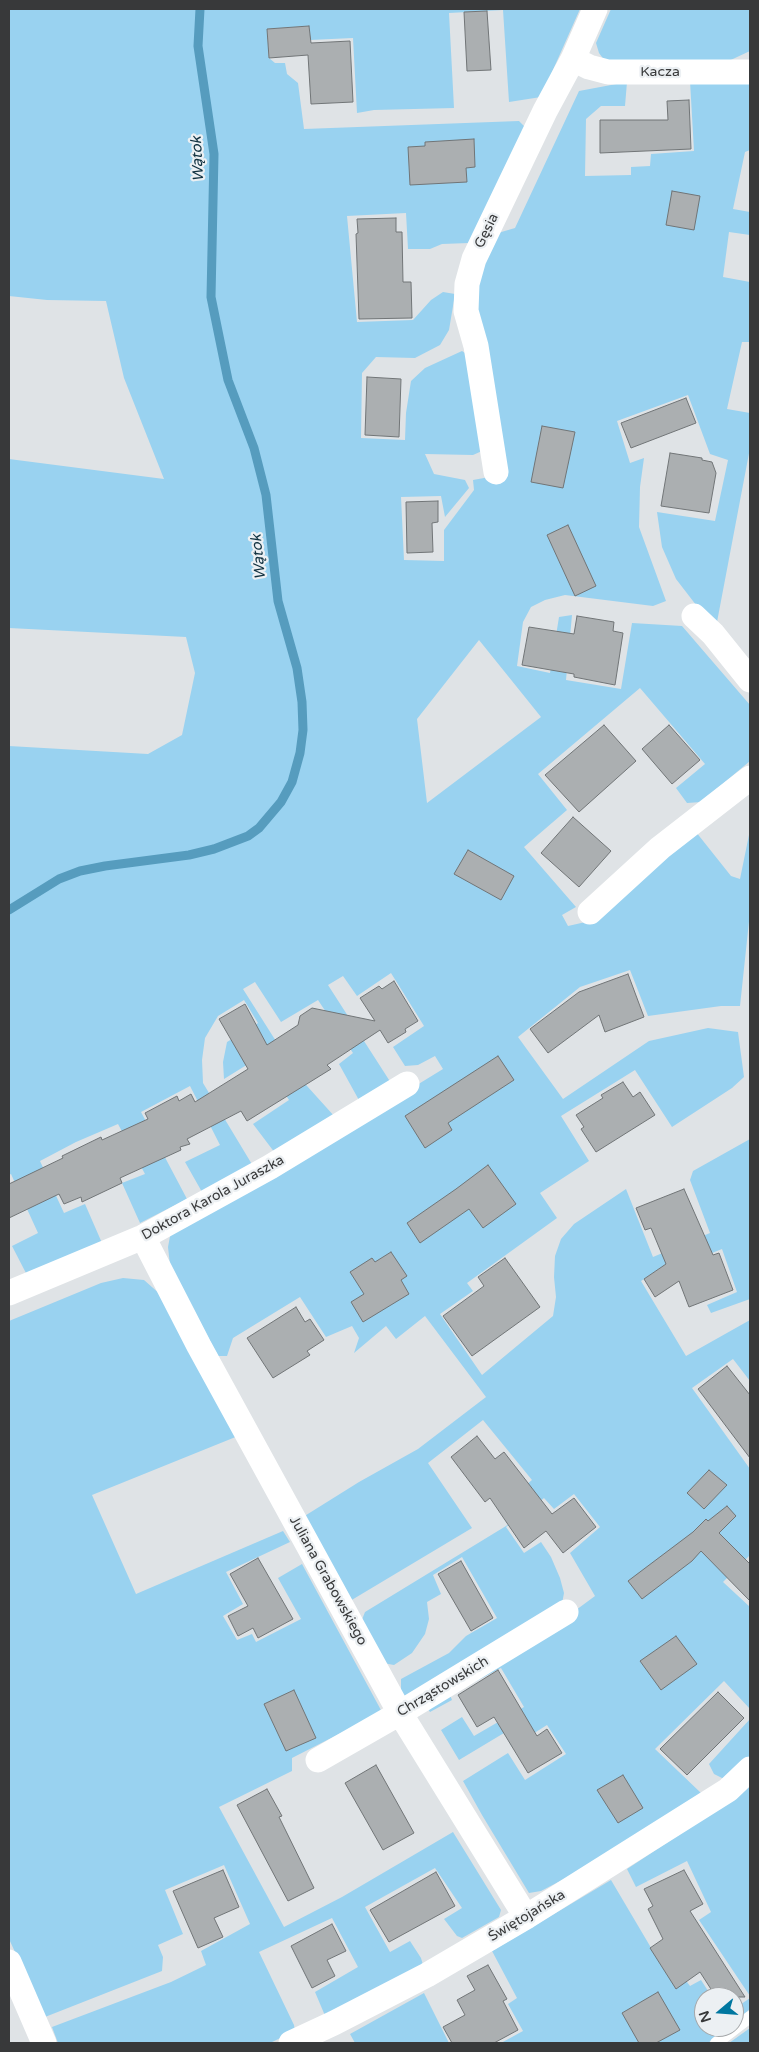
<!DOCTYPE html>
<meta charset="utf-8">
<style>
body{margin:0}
#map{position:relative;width:759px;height:2052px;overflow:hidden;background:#dfe3e6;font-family:"Varela Round",sans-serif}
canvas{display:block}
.frame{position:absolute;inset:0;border:10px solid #38393a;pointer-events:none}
.north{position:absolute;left:694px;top:1987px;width:50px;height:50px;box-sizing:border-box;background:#ecf0f3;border:1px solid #a4a7a9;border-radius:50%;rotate:252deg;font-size:14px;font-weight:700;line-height:20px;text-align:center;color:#38393a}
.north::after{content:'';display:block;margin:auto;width:18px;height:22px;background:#0077a0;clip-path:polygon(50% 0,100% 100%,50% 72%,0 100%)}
</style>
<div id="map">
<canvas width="759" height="2052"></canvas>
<div class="frame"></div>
<div class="north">N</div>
</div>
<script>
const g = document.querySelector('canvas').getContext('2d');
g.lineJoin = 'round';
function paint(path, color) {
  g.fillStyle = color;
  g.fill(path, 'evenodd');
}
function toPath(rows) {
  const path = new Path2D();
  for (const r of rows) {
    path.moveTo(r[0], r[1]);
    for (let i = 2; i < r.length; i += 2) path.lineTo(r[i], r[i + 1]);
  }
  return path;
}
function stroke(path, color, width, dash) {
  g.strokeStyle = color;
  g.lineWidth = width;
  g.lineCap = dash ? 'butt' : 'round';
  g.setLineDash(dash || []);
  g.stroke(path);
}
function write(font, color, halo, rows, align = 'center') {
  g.font = font + ' "Varela Round",sans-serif';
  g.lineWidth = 4.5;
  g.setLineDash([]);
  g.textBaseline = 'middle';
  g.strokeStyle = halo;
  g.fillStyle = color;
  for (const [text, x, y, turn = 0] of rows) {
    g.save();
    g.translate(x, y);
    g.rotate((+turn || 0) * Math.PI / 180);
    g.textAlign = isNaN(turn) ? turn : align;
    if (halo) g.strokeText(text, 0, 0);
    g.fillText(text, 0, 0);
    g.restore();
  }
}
paint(toPath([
 [9,9,580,9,541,97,509,102,503,10,449,13,454,108,374,110,357,113,353,38,310,40,309,26,267,29,269,58,275,63,285,63,287,74,298,83,304,129,519,121,525,127,469,243,442,244,430,249,408,249,406,213,347,216,357,322,413,320,431,300,443,292,455,294,449,330,440,345,415,358,376,357,362,373,361,438,405,440,406,413,411,381,425,368,462,351,471,357,482,451,473,455,425,454,434,474,465,480,469,488,445,517,441,496,401,497,404,560,444,561,444,530,474,490,473,480,506,474,472,310,476,281,498,233,515,228,579,91,627,82,625,106,601,106,586,119,585,176,631,175,631,167,650,166,651,154,694,151,690,81,750,81,750,150,745,152,733,209,750,212,750,235,729,232,723,277,750,282,750,342,742,342,727,409,750,413,750,448,717,622,703,614,676,579,662,547,657,512,715,521,728,460,710,454,688,395,617,421,630,463,644,458,640,487,639,527,666,601,653,606,565,595,545,600,531,607,523,622,517,666,550,673,559,617,572,615,566,680,621,689,632,623,682,626,750,705,750,761,701,802,687,803,676,788,705,764,640,688,538,774,567,810,524,847,576,907,562,915,568,926,590,921,696,832,731,876,740,879,750,830,750,912,740,1006,721,1006,648,1016,630,970,580,987,518,1037,563,1099,649,1041,708,1028,738,1032,744,1077,732,1088,672,1127,635,1070,561,1116,589,1161,540,1193,557,1218,467,1283,473,1291,440,1314,482,1375,553,1316,556,1297,554,1277,555,1256,561,1239,574,1224,626,1189,653,1257,710,1233,690,1180,693,1171,750,1139,750,1299,711,1313,707,1305,737,1292,722,1249,675,1268,672,1260,641,1281,686,1356,750,1320,750,1381,733,1359,692,1388,750,1469,750,1555,723,1582,750,1607,750,1709,724,1681,655,1749,701,1793,566,1878,541,1891,529,1893,482,1815,463,1781,508,1753,525,1780,566,1754,547,1725,512,1747,504,1733,459,1760,441,1730,462,1717,474,1736,524,1707,501,1668,450,1695,452,1700,430,1712,425,1705,549,1630,595,1596,570,1553,600,1527,574,1494,554,1509,544,1498,506,1527,524,1553,541,1542,551,1557,560,1578,564,1593,561,1609,405,1703,401,1692,401,1679,449,1653,466,1636,497,1618,462,1557,433,1575,441,1594,427,1602,429,1619,425,1634,412,1653,394,1665,383,1663,361,1622,365,1612,506,1526,531,1507,520,1490,532,1480,483,1420,428,1463,472,1528,350,1601,303,1517,359,1482,418,1449,486,1397,425,1316,396,1339,386,1326,354,1353,359,1338,352,1326,326,1337,300,1297,233,1338,227,1356,218,1356,170,1265,168,1247,171,1231,259,1182,443,1069,435,1056,418,1065,405,1066,393,1047,424,1026,391,973,357,996,343,976,328,985,391,1083,360,1102,339,1064,353,1053,318,1000,281,1022,255,982,243,989,298,1076,335,1117,275,1153,253,1124,289,1100,261,1056,224,1079,223,1062,227,1042,258,1023,244,1000,218,1016,205,1038,202,1060,203,1083,253,1166,202,1192,185,1162,220,1145,190,1086,141,1112,187,1199,140,1223,122,1183,145,1174,118,1124,76,1142,40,1161,64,1213,85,1204,102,1243,28,1277,12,1246,38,1233,11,1174,9,1175,9,746,148,754,182,735,195,673,186,637,9,628,9,459,164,479,124,378,106,301,47,300,9,296],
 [479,640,541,717,427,803,417,719],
 [611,9,750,9,750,51,720,65,608,65,599,53,596,43],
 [123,1278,144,1280,161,1295,238,1436,92,1495,136,1594,283,1531,290,1542,226,1572,243,1604,223,1616,237,1640,252,1634,256,1642,301,1619,278,1578,302,1564,382,1712,292,1758,292,1771,219,1807,284,1927,342,1897,453,1832,501,1910,499,1917,462,1938,457,1936,444,1919,462,1908,435,1868,365,1907,390,1952,410,1941,421,1958,423,1965,326,2018,315,1992,358,1967,332,1918,259,1952,294,2025,295,2031,270,2043,58,2043,52,2027,171,1982,206,1965,201,1951,250,1924,224,1865,165,1890,183,1934,158,1945,163,1957,162,1971,45,2017,9,1939,9,1321,101,1283],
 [750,1719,750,1758,730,1779,722,1778,714,1774,709,1764],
 [750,1785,750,1996,699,1920,711,1912,687,1861,636,1887,627,1869,741,1794],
 [611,1880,663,1968,675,1966,690,1986,701,1980,712,1997,704,1997,704,2027,728,2027,708,2043,501,2043,523,2031,508,2004,517,1998,492,1951],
 [424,1993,449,2043,355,2043,350,2034],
 [750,1998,750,2009,734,2022,734,2009],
 [750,2028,750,2043,729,2043]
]), '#99d2f0');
stroke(toPath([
 [9,910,59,879,80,871,105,866,189,855,214,849,248,836,259,828,281,802,292,782,300,753,303,730,302,702,297,668,278,601,266,495,254,448,228,380,211,297,214,154,198,46,200,9]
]), '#569cbe', 9);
const building = toPath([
 [487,11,491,70,467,71,464,12,487,11],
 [309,26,311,43,350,41,353,102,311,104,308,55,269,58,267,29,309,26],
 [689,100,691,149,600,153,600,120,668,120,667,101,689,100],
 [474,139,475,167,466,168,467,182,410,185,408,147,425,146,425,142,474,139],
 [672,191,700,196,694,230,666,225,672,191],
 [396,218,396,232,402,232,403,282,411,282,412,318,359,319,356,234,358,233,357,219,396,218],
 [367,377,401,379,399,437,365,435,367,377],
 [686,398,696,423,631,448,621,423,686,398],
 [542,426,575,432,563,488,531,482,542,426],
 [670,453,702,458,702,460,712,462,716,473,709,513,661,506,670,453],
 [438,501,438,522,432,523,433,552,407,553,406,502,438,501],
 [568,525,596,586,575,596,547,535,568,525],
 [577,616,614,622,613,631,623,633,615,685,574,677,574,674,522,665,529,627,574,634,577,616],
 [604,725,636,761,579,812,545,775,604,725],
 [669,725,700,760,672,784,642,749,669,725],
 [573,817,611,851,579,887,541,853,573,817],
 [468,850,514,876,501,900,454,874,468,850],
 [628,974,644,1017,605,1032,599,1015,548,1053,530,1029,579,992,628,974],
 [394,981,418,1021,405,1029,406,1032,388,1043,380,1030,327,1065,331,1069,247,1121,241,1111,187,1139,190,1144,180,1147,181,1150,120,1178,122,1183,82,1202,81,1197,64,1204,59,1194,9,1218,9,1184,63,1158,62,1156,101,1137,102,1140,148,1119,145,1113,177,1096,179,1101,191,1094,195,1102,248,1069,219,1019,245,1004,267,1045,298,1025,300,1016,312,1008,375,1021,360,998,379,986,382,989,394,981],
 [498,1056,514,1080,448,1123,452,1130,425,1148,405,1116,498,1056],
 [623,1082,633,1097,640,1092,655,1115,596,1152,581,1129,584,1127,576,1115,603,1098,601,1095,623,1082],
 [488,1165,516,1204,483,1228,469,1209,420,1243,407,1223,456,1189,488,1165],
 [684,1189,713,1255,719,1253,733,1290,689,1307,679,1281,655,1297,644,1279,666,1264,651,1228,645,1230,636,1208,684,1189],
 [391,1252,407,1276,401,1280,409,1294,363,1322,351,1302,364,1294,350,1272,372,1258,375,1262,391,1252],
 [505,1258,540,1307,472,1356,443,1316,484,1286,478,1277,505,1258],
 [296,1307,305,1322,310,1319,324,1340,307,1351,310,1355,273,1378,247,1338,296,1307],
 [727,1366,750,1395,750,1458,698,1389,727,1366],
 [477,1436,495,1459,504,1452,552,1514,574,1498,596,1527,563,1553,546,1531,524,1548,490,1498,485,1502,451,1457,477,1436],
 [709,1470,727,1485,704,1509,687,1493,709,1470],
 [727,1506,736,1516,719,1533,750,1564,750,1601,701,1551,692,1561,642,1599,628,1581,693,1532,706,1519,708,1521,727,1506],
 [258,1558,293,1619,258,1638,253,1628,238,1636,228,1616,248,1606,230,1574,258,1558],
 [461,1561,493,1618,471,1631,438,1574,461,1561],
 [676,1636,697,1664,661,1690,640,1661,676,1636],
 [498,1670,537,1736,547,1729,562,1753,528,1773,494,1717,477,1727,458,1695,498,1670],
 [294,1690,316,1738,286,1751,264,1704,294,1690],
 [718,1692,744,1718,687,1775,660,1749,718,1692],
 [376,1765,414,1833,383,1850,345,1783,376,1765],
 [623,1775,643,1808,618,1823,597,1790,623,1775],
 [267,1789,282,1816,279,1817,314,1888,288,1901,237,1805,267,1789],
 [223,1870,239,1907,214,1918,223,1937,198,1948,173,1891,223,1870],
 [684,1870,703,1904,690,1911,745,1997,716,1997,700,1972,676,1989,650,1948,663,1939,648,1909,653,1906,644,1889,684,1870],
 [436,1872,455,1906,389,1942,370,1910,436,1872],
 [332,1924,346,1951,327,1960,335,1976,312,1988,291,1946,332,1924],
 [488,1965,507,1999,503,2001,518,2030,494,2043,452,2043,443,2027,465,2015,457,2000,475,1990,467,1976,488,1965],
 [658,1992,680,2030,656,2043,639,2043,622,2013,658,1992]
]);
paint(building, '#abafb1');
stroke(building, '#717577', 1);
stroke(toPath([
 [716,2043,750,2017]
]), '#fff', 12);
stroke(toPath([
 [573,59,589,67,608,72,750,72],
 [496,472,476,346,466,311,467,284,474,259,545,111,573,59,595,9],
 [694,616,713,634,750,680],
 [590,912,660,848,750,778],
 [143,1237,199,1346,400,1713,526,1917],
 [9,1293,143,1237,270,1167,407,1084],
 [318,1760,400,1713,566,1612],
 [9,1962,44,2043],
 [291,2043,334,2023,427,1975,526,1917,728,1790,750,1769]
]), '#fff', 25);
write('14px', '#38393a', '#ecf0f3', [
 ["Kacza",660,72],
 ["Gęsia",487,231,-64],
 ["Doktora Karola Juraszka",213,1198,-29],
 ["Juliana Grabowskiego",328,1581,61],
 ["Chrząstowskich",443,1687,-31],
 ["Świętojańska",527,1916,-31]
]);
write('italic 15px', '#113241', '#ecf0f3', [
 ["Wątok",198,159,-93],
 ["Wątok",259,557,-96]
]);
</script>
